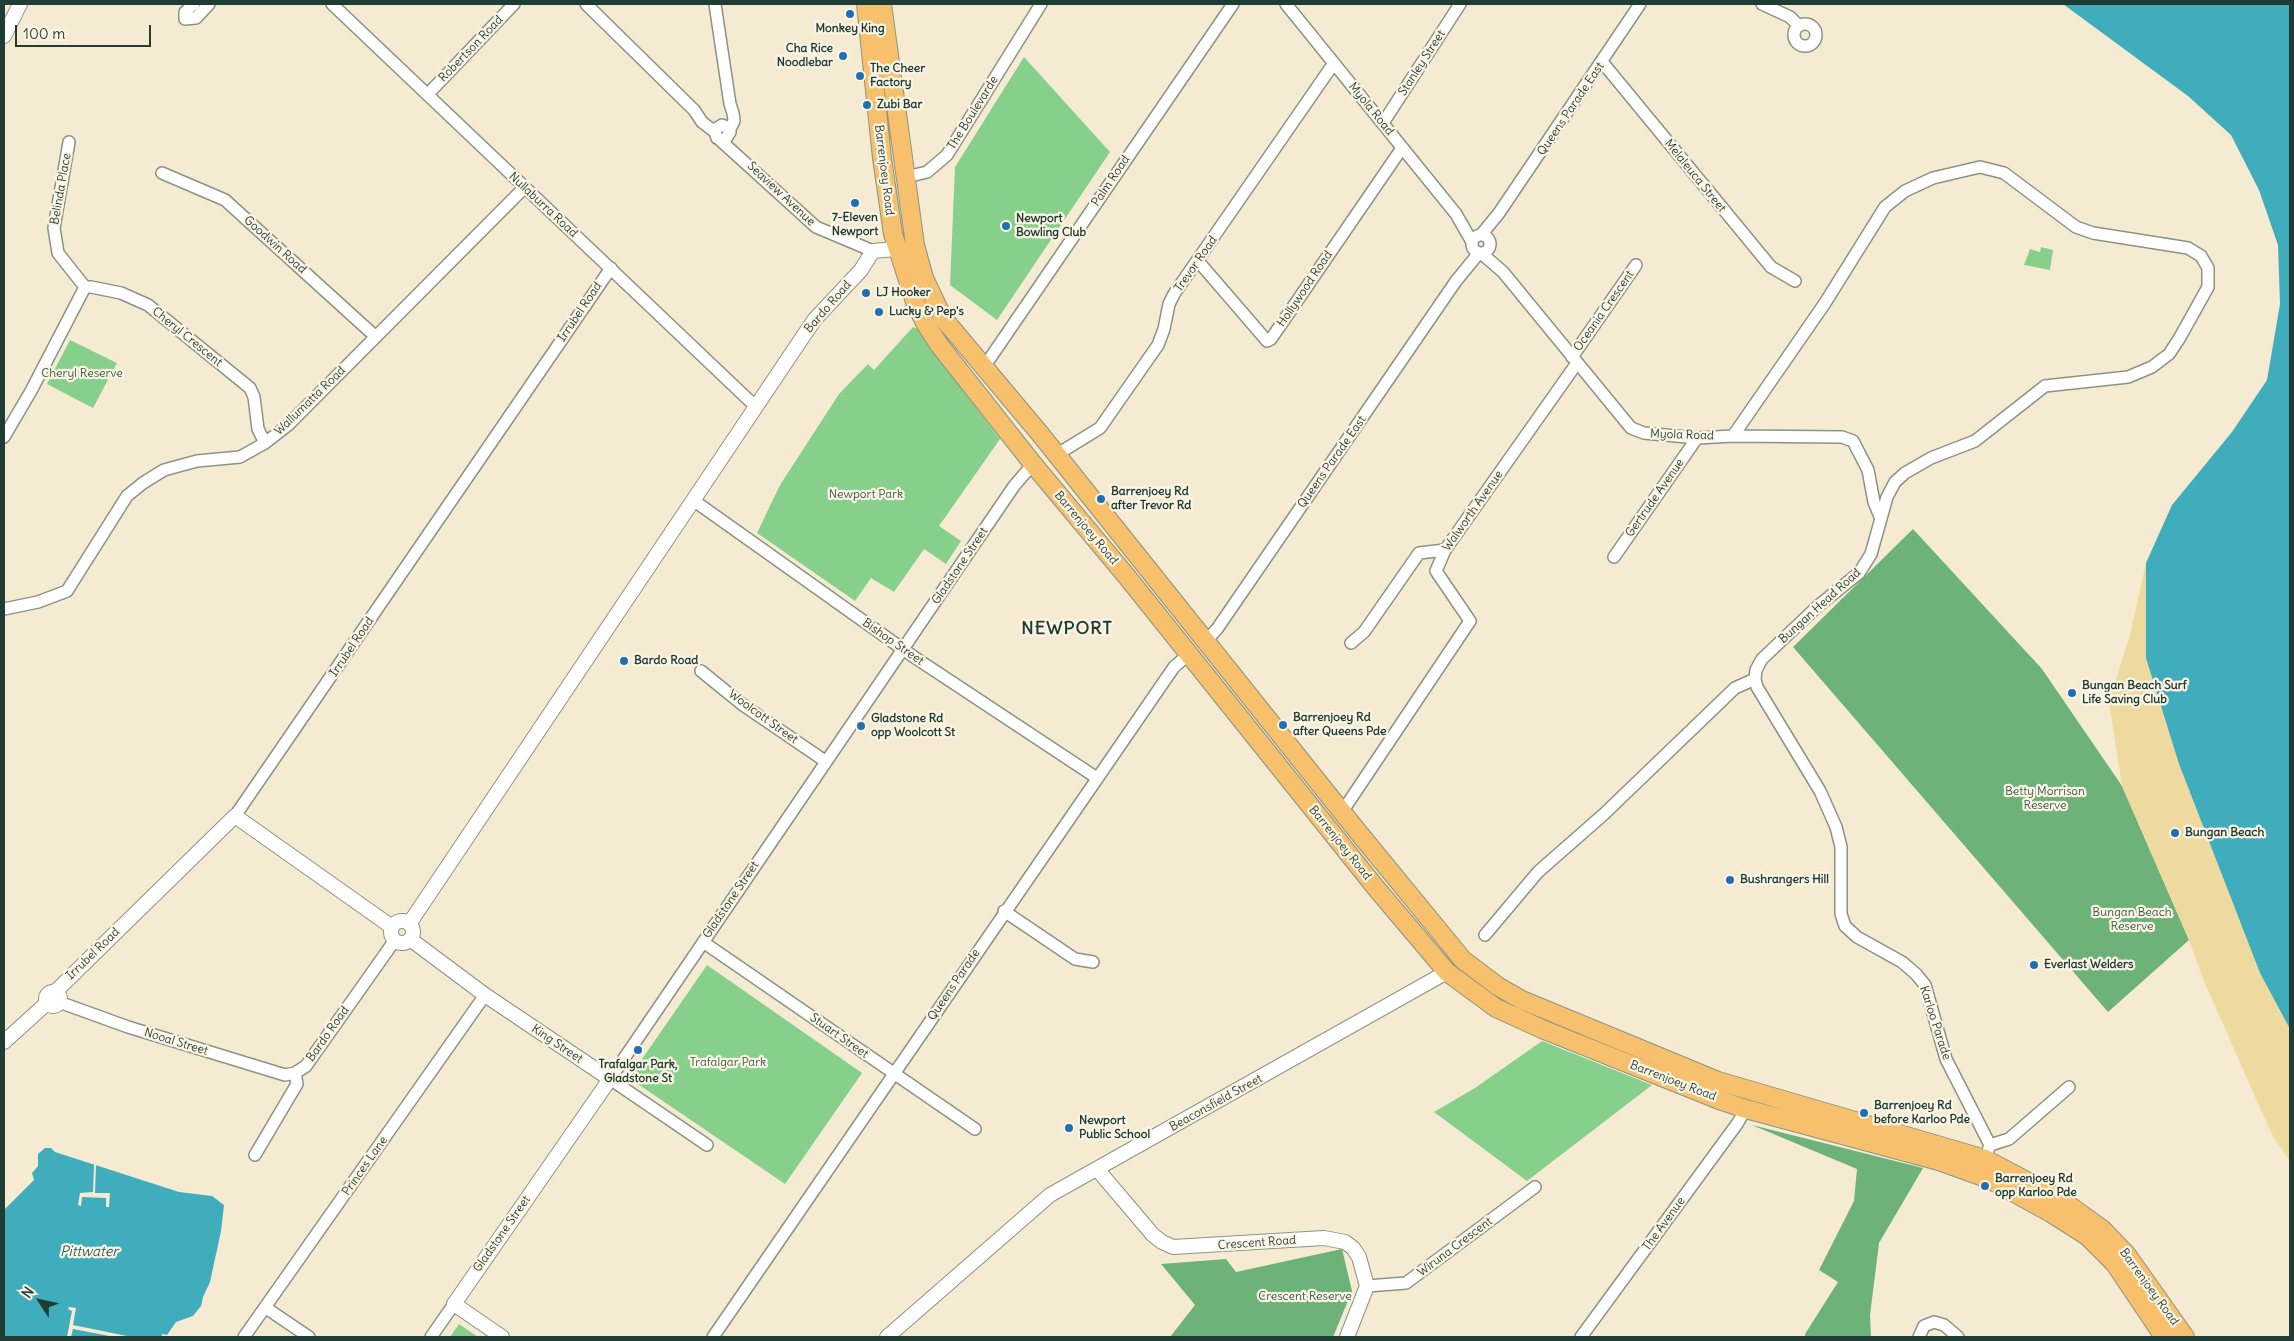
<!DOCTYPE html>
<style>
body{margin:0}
#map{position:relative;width:2294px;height:1341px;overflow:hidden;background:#f5ebd3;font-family:Delius,sans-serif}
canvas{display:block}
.frame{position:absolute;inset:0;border:5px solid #1f3d34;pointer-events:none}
.north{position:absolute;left:15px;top:1276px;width:50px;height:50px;-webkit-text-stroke:4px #fcf5e5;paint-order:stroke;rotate:305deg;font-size:14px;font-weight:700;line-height:20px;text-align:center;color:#1f3d34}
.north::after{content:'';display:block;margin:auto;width:18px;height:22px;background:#1f3d34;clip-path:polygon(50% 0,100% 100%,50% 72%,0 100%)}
.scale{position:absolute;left:15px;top:25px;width:136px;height:22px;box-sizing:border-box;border:2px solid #1f3d34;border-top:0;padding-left:6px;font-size:15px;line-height:18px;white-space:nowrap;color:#1f3d34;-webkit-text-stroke:4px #fcf5e5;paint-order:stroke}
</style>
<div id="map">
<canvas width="2294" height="1341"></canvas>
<div class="frame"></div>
<div class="north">N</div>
<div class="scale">100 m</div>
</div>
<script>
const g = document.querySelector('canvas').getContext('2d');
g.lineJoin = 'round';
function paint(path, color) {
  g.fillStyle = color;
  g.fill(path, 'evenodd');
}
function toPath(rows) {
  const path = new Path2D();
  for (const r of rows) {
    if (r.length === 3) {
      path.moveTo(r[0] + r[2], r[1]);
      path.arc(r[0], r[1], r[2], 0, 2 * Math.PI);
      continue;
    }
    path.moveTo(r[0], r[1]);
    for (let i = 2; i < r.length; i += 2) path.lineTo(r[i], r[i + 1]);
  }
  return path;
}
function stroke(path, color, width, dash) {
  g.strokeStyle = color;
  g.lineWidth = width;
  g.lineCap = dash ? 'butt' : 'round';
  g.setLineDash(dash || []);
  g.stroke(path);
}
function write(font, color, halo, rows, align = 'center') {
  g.font = font + ' Delius,sans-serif';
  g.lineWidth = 4.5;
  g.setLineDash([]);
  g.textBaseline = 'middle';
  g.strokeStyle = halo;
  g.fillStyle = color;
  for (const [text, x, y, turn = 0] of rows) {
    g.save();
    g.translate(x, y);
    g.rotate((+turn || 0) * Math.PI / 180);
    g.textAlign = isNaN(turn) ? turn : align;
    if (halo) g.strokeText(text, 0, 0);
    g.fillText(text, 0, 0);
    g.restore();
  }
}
paint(toPath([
 [1024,57,1110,152,997,320,950,285,955,167],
 [2041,247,2053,250,2050,270,2024,265,2030,249,2040,252],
 [913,327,920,330,938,358,1000,439,939,526,961,541,946,564,924,549,894,592,871,578,855,601,757,533,780,485,839,394,868,364,874,370],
 [70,340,117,363,93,408,47,384],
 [707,965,862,1073,785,1184,629,1078],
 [1542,1041,1652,1085,1527,1181,1434,1112,1475,1088],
 [459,1324,478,1337,450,1337]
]), '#87d08c');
paint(toPath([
 [1913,529,2042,669,2122,786,2189,940,2108,1012,1793,647],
 [1752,1125,1923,1168,1879,1243,1870,1315,1871,1337,1805,1337,1805,1334,1838,1282,1819,1270,1854,1201,1857,1169],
 [1342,1249,1352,1291,1333,1337,1170,1337,1195,1305,1161,1264,1226,1259,1236,1272]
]), '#6db278');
paint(toPath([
 [2146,563,2146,658,2179,764,2260,973,2290,1029,2290,1161,2274,1138,2261,1110,2204,981,2189,940,2122,786,2109,702,2130,635]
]), '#eeda9e');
paint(toPath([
 [2063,4,2290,4,2290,1029,2260,973,2179,764,2146,658,2146,563,2172,505,2232,432,2267,380,2280,304,2278,245,2259,190,2231,135,2188,96],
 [45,1148,51,1148,55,1152,179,1192,212,1196,224,1205,221,1231,210,1282,203,1297,201,1306,193,1316,176,1322,167,1335,162,1334,162,1337,4,1337,4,1210,34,1180,32,1173,38,1166,38,1154]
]), '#3fadbc');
paint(toPath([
 [94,1165,96,1165,95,1193,110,1193,109,1207,106,1207,106,1198,82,1197,81,1206,78,1205,80,1193,93,1192],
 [69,1307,76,1308,73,1325,132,1337,115,1337,73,1329,71,1337,67,1337,72,1311,68,1309]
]), '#f5ebd3');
const minor = toPath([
 [194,4,185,12,185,19,196,18,209,4],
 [332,4,755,406],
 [586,4,694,110,702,122,715,132,717,138,725,140,730,132,727,127,722,125,717,128,715,132],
 [715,4,730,104,733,113,734,121,729,131],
 [1286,4,1456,214,1472,242],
 [1762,4,1790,17,1799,26],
 [1805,35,11],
 [1603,63,1771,267,1795,281],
 [428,94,514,4],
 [1383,123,1460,4],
 [720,140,816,227,873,251],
 [69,142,54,228,58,253,85,287],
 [162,173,225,200,376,337],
 [906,177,927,172,947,155,1041,4],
 [1481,244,9],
 [1481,235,1499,213,1640,4],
 [1481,253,1503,272,1631,428,1644,433,1697,438,1733,436,1842,437,1853,441,1868,470,1874,502,1881,519],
 [1198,261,1267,341,1271,339,1402,148],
 [1572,357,1636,265],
 [984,367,1233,4],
 [4,437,31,391,85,287,91,287,121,293,148,305,250,388,254,397,258,429,265,443],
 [1056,455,1100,428,1158,345,1164,329,1169,304,1174,294,1334,63],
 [693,500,914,657,1097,778],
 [1614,557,1697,438],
 [4,609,38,602,67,591,127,496,143,483,164,470,197,461,240,457,265,443,288,425,524,188],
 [1205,642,1217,629,1456,281,1479,253],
 [1351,643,1364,632,1419,553,1445,550],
 [701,671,743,705,825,761],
 [1755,679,1757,687,1820,791,1836,827,1841,847,1841,914,1845,926,1857,937,1902,962,1916,974,1925,985,1946,1059,1990,1145,1985,1159],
 [1342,812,1470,621,1436,571,1445,550,1577,363],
 [235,816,611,268],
 [1004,911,1075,959,1093,962],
 [1485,935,1538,872,1604,814,1735,688,1755,679,1756,670,1762,659,1818,606,1859,573,1871,554,1887,497,1895,482,1905,473,1931,458,1975,441,2045,386,2128,377,2152,367,2169,354,2179,339,2208,287,2208,268,2201,256,2188,248,2093,233,2076,227,2004,173,1980,167,1933,178,1905,191,1885,207,1825,303,1733,436],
 [703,942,975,1129],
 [59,1002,128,1027,285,1075,295,1073,306,1066,395,940],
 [707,1145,610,1079,1014,486,1033,464],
 [1990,1145,2009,1139,2069,1087],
 [255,1155,297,1084,295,1073],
 [1367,1286,1406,1283,1535,1187],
 [266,1308,309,1337],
 [244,1337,485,995],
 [431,1337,454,1304],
 [713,1337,1174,667,1189,654],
 [1581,1337,1737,1124,1746,1109],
 [1919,1337,1924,1326,1934,1322,1944,1325,1958,1337]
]);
const tertiary = toPath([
 [4,36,20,4],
 [402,932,11],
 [409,924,802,338,815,319,861,270,873,251,896,249],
 [410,939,485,995,610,1079,454,1304,502,1337],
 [55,992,235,816,392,927],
 [53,999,7],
 [4,1042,47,1003],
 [1097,1169,1153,1235,1162,1242,1173,1247,1324,1238,1345,1242,1353,1248,1359,1257,1367,1286,1347,1337],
 [887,1337,1050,1195,1447,972]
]);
const primary = toPath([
 [866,4,882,158,893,234,915,302,925,323,940,346,1033,464,1128,578,1376,888,1447,972,1496,1008,1542,1029,1719,1100,1746,1109,1939,1161,1989,1179,2051,1213,2087,1236,2115,1264,2164,1337],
 [882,4,915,245,924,278,943,318,1041,435,1354,827,1463,960,1499,987,1522,1000,1718,1081,1985,1159,2059,1198,2102,1229,2127,1255,2185,1337]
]);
stroke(minor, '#8a9484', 14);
stroke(tertiary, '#8a9484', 16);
stroke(primary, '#8a9484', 20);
stroke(minor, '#fff', 11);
stroke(tertiary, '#fff', 14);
stroke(primary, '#f7c06c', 18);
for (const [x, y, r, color] of [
 [850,14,5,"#1f6fb2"],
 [843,56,5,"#1f6fb2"],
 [860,76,5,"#1f6fb2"],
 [867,105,5,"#1f6fb2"],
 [855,203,5,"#1f6fb2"],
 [1006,226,5,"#1f6fb2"],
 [866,293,5,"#1f6fb2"],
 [879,312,5,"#1f6fb2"],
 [1101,499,5,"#1f6fb2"],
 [624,661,5,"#1f6fb2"],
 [2072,693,5,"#1f6fb2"],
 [1283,725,5,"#1f6fb2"],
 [861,726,5,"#1f6fb2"],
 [2175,833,5,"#1f6fb2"],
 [1730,880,5,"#1f6fb2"],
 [2034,965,5,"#1f6fb2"],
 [638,1050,5,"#1f6fb2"],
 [1864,1113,5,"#1f6fb2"],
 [1069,1128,5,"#1f6fb2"],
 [1985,1186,5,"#1f6fb2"]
]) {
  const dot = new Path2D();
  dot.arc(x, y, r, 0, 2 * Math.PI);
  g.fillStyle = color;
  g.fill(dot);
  stroke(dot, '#fcf5e5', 2);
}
write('bold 12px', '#1f3d34', '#fcf5e5', [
 ["Monkey King",850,29,"center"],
 ["Cha Rice",833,49,"right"],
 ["Noodlebar",833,63,"right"],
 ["The Cheer",870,69],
 ["Factory",870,83],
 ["Zubi Bar",877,105],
 ["7-Eleven",855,218,"center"],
 ["Newport",855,232,"center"],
 ["Newport",1016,219],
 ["Bowling Club",1016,233],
 ["LJ Hooker",876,293],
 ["Lucky & Pep's",889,312],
 ["Barrenjoey Rd",1111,492],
 ["after Trevor Rd",1111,506],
 ["Bardo Road",634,661],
 ["Bungan Beach Surf",2082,686],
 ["Life Saving Club",2082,700],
 ["Barrenjoey Rd",1293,718],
 ["after Queens Pde",1293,732],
 ["Gladstone Rd",871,719],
 ["opp Woolcott St",871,733],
 ["Bungan Beach",2185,833],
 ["Bushrangers Hill",1740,880],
 ["Everlast Welders",2044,965],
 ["Trafalgar Park,",638,1065,"center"],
 ["Gladstone St",638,1079,"center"],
 ["Barrenjoey Rd",1874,1106],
 ["before Karloo Pde",1874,1120],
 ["Newport",1079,1121],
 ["Public School",1079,1135],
 ["Barrenjoey Rd",1995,1179],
 ["opp Karloo Pde",1995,1193]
], 'left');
write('12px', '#1f3d34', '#fcf5e5', [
 ["Robertson Road",471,49,-46],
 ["Stanley Street",1422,63,-57],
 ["Myola Road",1371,109,51],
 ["Queens Parade East",1571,109,-56],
 ["The Boulevarde",973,113,-58],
 ["Barrenjoey Road",884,170,83],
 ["Melaleuca Street",1695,176,51],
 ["Palm Road",1111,181,-56],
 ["Belinda Place",61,189,-80],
 ["Seaview Avenue",781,194,43],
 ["Nullaburra Road",543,205,43],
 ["Goodwin Road",275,245,42],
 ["Trevor Road",1196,264,-55],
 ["Hollywood Road",1305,289,-56],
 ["Bardo Road",828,307,-49],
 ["Oceania Crescent",1604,311,-55],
 ["Irrubel Road",580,312,-56],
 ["Cheryl Crescent",187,337,39],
 ["Wallumatta Road",310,401,-44],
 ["Myola Road",1682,435,2],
 ["Queens Parade East",1332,462,-55],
 ["Gertrude Avenue",1655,498,-55],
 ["Walworth Avenue",1473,511,-55],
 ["Barrenjoey Road",1086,528,50],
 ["Gladstone Street",960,566,-56],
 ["Bungan Head Road",1820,606,-42],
 ["Bishop Street",893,642,35],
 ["Irrubel Road",352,647,-56],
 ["Woolcott Street",763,717,36],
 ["Barrenjoey Road",1340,843,51],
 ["Gladstone Street",731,900,-56],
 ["Irrubel Road",93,954,-44],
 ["Queens Parade",954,985,-56],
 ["Karloo Parade",1935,1023,72],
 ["Bardo Road",328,1034,-55],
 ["Stuart Street",839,1036,35],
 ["Nooal Street",176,1042,17],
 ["King Street",557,1044,34],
 ["Barrenjoey Road",1673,1081,21],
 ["Beaconsfield Street",1216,1103,-29],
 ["Princes Lane",365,1166,-55],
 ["The Avenue",1664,1224,-54],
 ["Gladstone Street",502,1234,-55],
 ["Crescent Road",1257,1243,-4],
 ["Wiruna Crescent",1455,1247,-37],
 ["Barrenjoey Road",2149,1287,54]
]);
write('12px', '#345a46', '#fcf5e5', [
 ["Cheryl Reserve",82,374],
 ["Newport Park",866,495],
 ["Betty Morrison",2045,792],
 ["Reserve",2045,806],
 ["Bungan Beach",2132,913],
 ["Reserve",2132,927],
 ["Trafalgar Park",728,1063],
 ["Crescent Reserve",1305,1297]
]);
write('italic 14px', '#295f5d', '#fcf5e5', [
 ["Pittwater",89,1252]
]);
g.letterSpacing = '1px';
write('bold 18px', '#1f3d34', '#fcf5e5', [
 ["NEWPORT",1067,629]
]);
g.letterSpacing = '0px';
</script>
